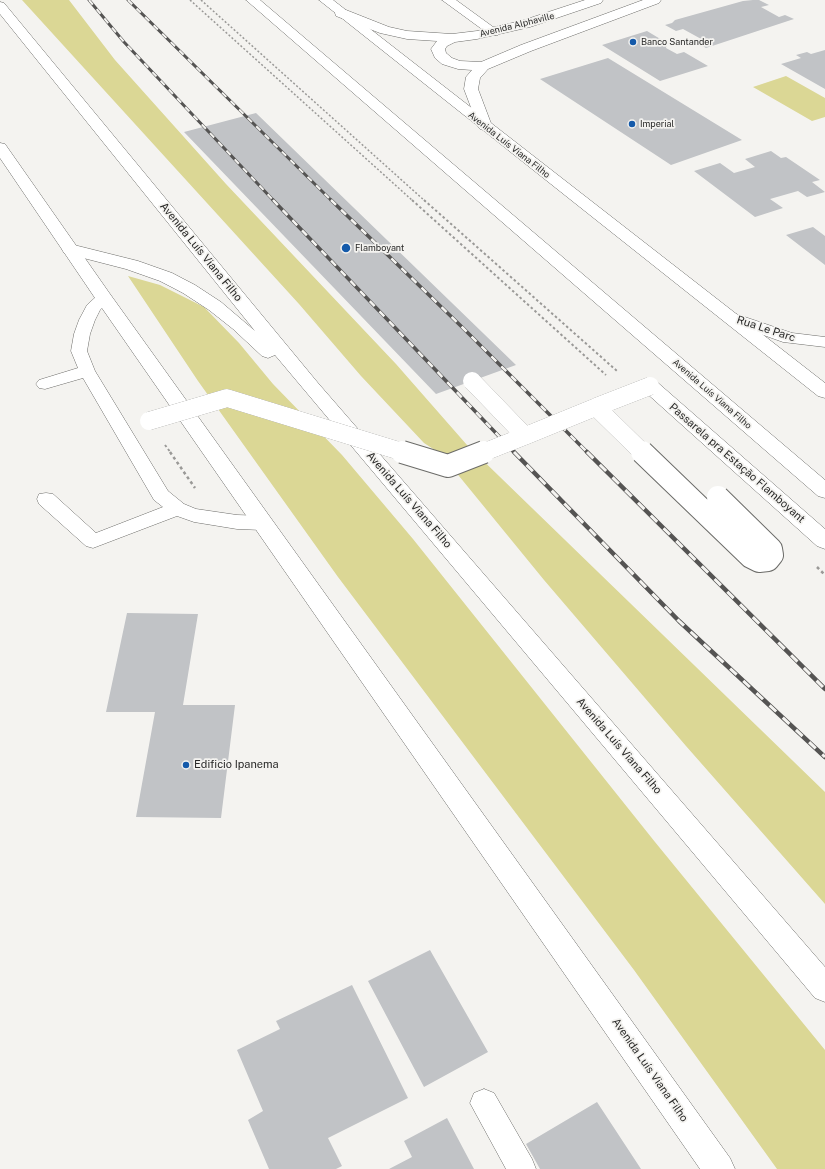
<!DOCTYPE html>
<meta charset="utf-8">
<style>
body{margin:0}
canvas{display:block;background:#f4f3f0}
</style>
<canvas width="825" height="1169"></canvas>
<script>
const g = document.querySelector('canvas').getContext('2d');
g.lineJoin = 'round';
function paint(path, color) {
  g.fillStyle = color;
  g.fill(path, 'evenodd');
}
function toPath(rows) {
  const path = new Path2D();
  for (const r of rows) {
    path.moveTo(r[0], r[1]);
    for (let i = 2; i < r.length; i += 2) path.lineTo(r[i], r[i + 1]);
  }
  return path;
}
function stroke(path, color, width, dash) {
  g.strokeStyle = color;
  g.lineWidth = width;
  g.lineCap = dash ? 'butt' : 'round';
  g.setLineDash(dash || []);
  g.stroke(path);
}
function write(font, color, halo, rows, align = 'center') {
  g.font = font + ' "Public Sans",sans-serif';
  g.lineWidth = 3.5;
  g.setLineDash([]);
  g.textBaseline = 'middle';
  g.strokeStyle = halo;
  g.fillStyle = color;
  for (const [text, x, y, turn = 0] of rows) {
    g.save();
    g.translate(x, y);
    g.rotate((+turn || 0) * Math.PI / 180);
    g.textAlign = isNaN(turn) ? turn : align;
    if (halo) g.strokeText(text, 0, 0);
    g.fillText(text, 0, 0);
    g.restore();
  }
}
paint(toPath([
 [22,0,69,0,115,60,226,184,396,364,467,445,825,792,825,904,686,746,544,580,441,454,424,443,361,376,299,304],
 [786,76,825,98,825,117,812,121,753,87],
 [128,276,160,285,204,307,239,343,273,384,342,455,413,539,655,842,825,1050,825,1169,777,1169,634,970,338,577,198,381]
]), '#dbd795');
paint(toPath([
 [753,0,759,0,769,5,761,7,779,17,785,15,794,19,706,48,696,42,703,40,683,29,676,31,665,25,672,23,675,20,743,1],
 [647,31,667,43,666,48,677,54,684,52,708,66,660,81,602,45],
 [825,50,825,89,781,64,801,58,796,55,807,52,811,54],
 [608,58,742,140,671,165,540,79],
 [256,113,516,365,436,394,184,132],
 [771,151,781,158,786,157,820,180,812,182,825,192,807,197,798,191,770,199,783,208,755,217,694,171,720,163,734,173,755,167,745,159],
 [813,227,825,236,825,265,786,235],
 [127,613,198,614,183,705,235,705,221,818,136,817,155,712,106,712],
 [430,950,488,1052,424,1087,368,981],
 [352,985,408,1098,328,1138,342,1166,336,1169,269,1169,248,1120,263,1111,237,1050,280,1029,276,1021],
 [597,1102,641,1169,540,1169,526,1144],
 [447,1118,474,1169,389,1169,412,1157,404,1141]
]), '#c1c3c6');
const service = toPath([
 [442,0,456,0,500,32,498,35,490,35,442,0],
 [104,293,110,295,112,298,100,310,95,320,90,334,87,351,95,371,168,491,184,504,196,509,237,515,263,516,270,518,273,523,270,528,263,530,237,529,194,522,177,516,93,548,86,546,39,504,37,499,39,494,46,493,53,494,96,533,163,507,154,500,83,378,45,389,39,388,36,384,39,380,78,368,71,351,74,334,79,320,87,305,98,295,104,293],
 [484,1089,494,1093,532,1159,536,1169,506,1169,470,1103,474,1093,484,1089]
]);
const pedestrian = toPath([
 [650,380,657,382,825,529,825,549,817,546,643,390,641,386,643,382,650,380]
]);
const minor = toPath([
 [585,0,603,0,601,3,530,27,477,39,455,42,447,46,445,49,446,53,452,58,460,61,481,62,521,45,643,0,661,0,659,3,531,51,488,69,480,78,478,89,492,126,490,129,485,130,480,129,478,126,464,89,466,77,472,70,458,69,442,64,435,58,431,49,437,41,407,39,380,33,336,16,335,13,336,10,346,10,389,27,407,31,452,34,477,31,521,21,585,0],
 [730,312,792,333,825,337,825,347,783,342,724,321,721,317,724,313,730,312]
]);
const secondary = toPath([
 [319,0,333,0,825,383,825,398,818,396,319,0],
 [0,143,5,144,110,294,730,1158,735,1169,700,1169,95,298,0,158,0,143]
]);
const trunk = toPath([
 [246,0,260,0,825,480,825,498,818,496,246,0],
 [0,2,4,3,318,383,825,967,825,1002,815,998,275,355,268,358,262,356,233,329,209,310,183,293,160,281,126,269,64,253,62,249,64,245,70,244,138,261,172,273,195,285,221,302,255,331,0,14,0,2]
]);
stroke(service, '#6c6c69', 1);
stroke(pedestrian, '#6c6c69', 1);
stroke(minor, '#6c6c69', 1);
stroke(secondary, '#6c6c69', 1);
stroke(trunk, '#6c6c69', 1);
stroke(toPath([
 [190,0,413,201],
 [201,0,425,201]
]), '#9a9997', 1.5, [2, 2]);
stroke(toPath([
 [412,200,606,375],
 [424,200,617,371],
 [165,445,171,453]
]), '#9a9997', 2, [2.5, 2.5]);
stroke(toPath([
 [170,452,195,488],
 [817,567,825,575]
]), '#9a9997', 2.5, [3, 3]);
paint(service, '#fff');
paint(pedestrian, '#fff');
paint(minor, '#fff');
paint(secondary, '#fff');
paint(trunk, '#fff');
const railFar2 = toPath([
 [89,0,124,42,274,201],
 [128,0,332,201]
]);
const railFar1 = toPath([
 [273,200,515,453],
 [331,200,463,328,588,453]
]);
const rail = toPath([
 [514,452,679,621,825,757],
 [587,452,825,689]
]);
stroke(railFar2, '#555453', 3);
stroke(railFar1, '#555453', 3.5);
stroke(rail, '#555453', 4.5);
stroke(railFar2, '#f4f3f0', 2, [6]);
stroke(railFar1, '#f4f3f0', 2.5, [7]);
stroke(rail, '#f4f3f0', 3, [9]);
const pedestrianBridgeFar1 = toPath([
 [472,381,525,436,482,453],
 [596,407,650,386],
 [149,421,227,398,406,453],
 [525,436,596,407,643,453]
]);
const pedestrianBridge = toPath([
 [402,452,448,466,484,452],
 [642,452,751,557,759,561,768,560,772,555,771,549,718,497]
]);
stroke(pedestrianBridgeFar1, '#6c6c69', 18, []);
stroke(pedestrianBridge, '#6c6c69', 24, []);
stroke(pedestrianBridgeFar1, '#fff', 18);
stroke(pedestrianBridge, '#fff', 22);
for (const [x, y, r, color] of [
 [633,42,4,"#145aaa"],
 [632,124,4,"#145aaa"],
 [346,248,5,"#145aaa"],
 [186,765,4,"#145aaa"]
]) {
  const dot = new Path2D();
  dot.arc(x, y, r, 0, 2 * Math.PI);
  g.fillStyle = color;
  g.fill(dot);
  stroke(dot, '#f4f3f0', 1.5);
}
write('9px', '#282827', '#f4f3f0', [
 ["Avenida Alphaville",517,25,-14],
 ["Avenida Luís Viana Filho",509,145,38],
 ["Avenida Luís Viana Filho",712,394,41]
]);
write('9px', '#282827', '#f4f3f0', [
 ["Banco Santander",641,42],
 ["Imperial",640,124],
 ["Flamboyant",355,248]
], 'left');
write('11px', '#282827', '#f4f3f0', [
 ["Avenida Luís Viana Filho",201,252,51],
 ["Rua Le Parc",766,329,18],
 ["Passarela pra Estação Flamboyant",737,463,41],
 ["Avenida Luís Viana Filho",409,500,49],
 ["Avenida Luís Viana Filho",619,746,49],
 ["Avenida Luís Viana Filho",650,1070,55]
]);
write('11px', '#282827', '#f4f3f0', [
 ["Edificio Ipanema",194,765]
], 'left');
</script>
